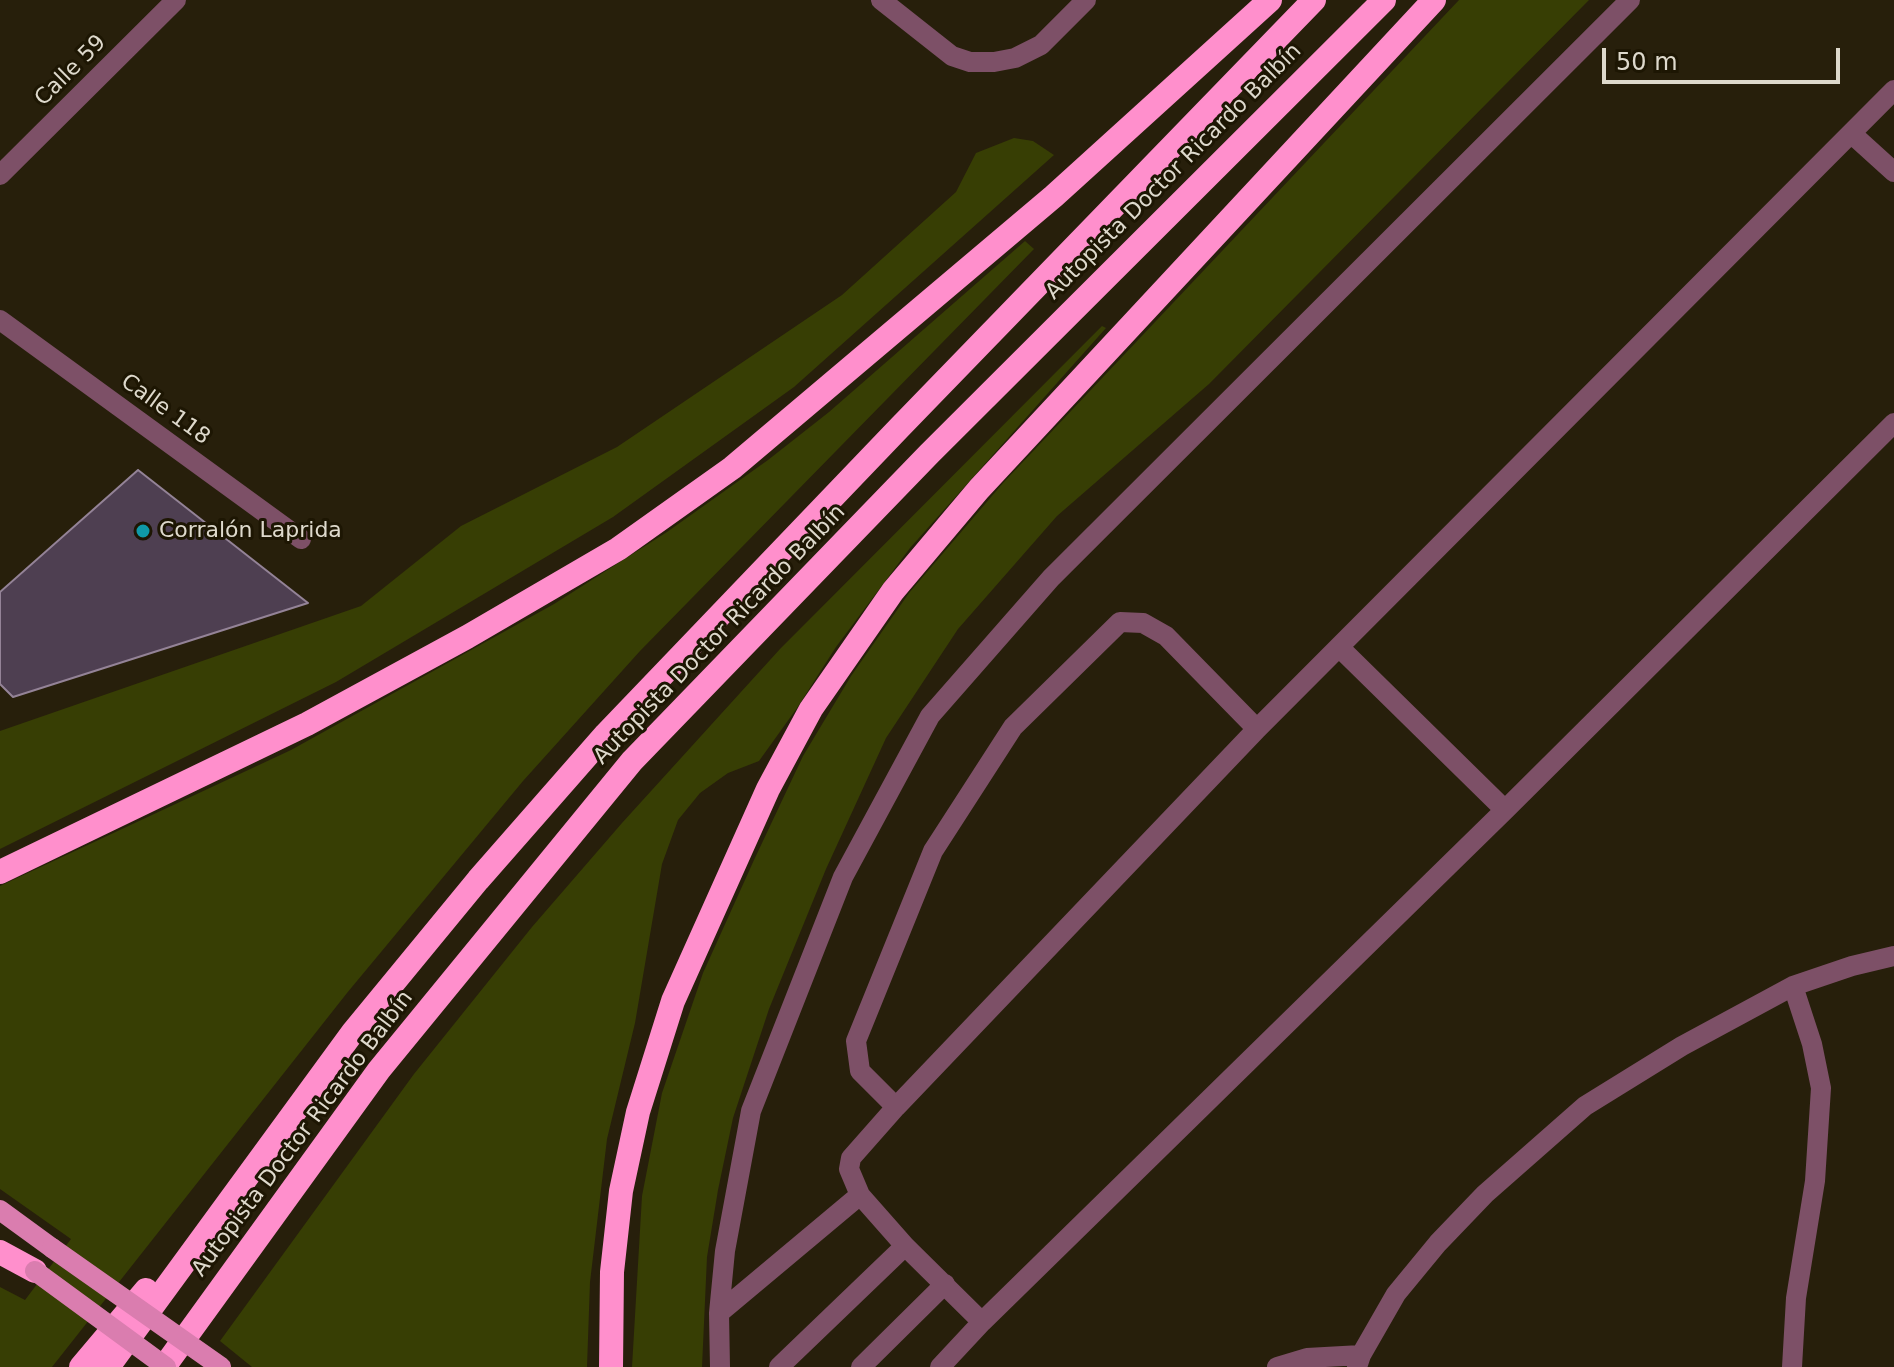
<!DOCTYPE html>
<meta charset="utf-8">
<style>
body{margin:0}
#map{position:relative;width:1894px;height:1367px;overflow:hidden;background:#271f0b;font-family:"DejaVu Sans",sans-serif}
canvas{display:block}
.scale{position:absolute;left:1602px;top:48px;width:238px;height:36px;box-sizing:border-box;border:4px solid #ded9cc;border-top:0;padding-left:10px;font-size:24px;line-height:28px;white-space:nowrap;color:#ded9cc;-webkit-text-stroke:6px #1d1603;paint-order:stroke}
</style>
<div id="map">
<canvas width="1894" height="1367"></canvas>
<div class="scale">50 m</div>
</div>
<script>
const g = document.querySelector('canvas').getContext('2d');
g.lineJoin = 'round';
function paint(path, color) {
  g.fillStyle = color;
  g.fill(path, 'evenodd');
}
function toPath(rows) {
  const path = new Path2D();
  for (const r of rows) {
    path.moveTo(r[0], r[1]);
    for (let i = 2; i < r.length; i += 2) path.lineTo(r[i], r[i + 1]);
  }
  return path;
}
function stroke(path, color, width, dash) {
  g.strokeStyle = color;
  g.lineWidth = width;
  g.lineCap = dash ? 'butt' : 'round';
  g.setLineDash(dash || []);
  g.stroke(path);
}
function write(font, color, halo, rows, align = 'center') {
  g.font = font + ' "DejaVu Sans",sans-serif';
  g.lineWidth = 6;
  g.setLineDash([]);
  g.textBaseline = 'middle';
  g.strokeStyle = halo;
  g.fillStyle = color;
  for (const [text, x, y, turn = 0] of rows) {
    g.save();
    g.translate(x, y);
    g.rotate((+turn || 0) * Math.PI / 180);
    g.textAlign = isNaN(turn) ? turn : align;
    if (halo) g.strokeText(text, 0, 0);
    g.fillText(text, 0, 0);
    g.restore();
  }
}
paint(toPath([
 [1459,0,1589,0,1209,384,1057,516,958,629,886,738,826,869,769,1009,733,1118,718,1190,707,1257,702,1367,632,1367,642,1196,662,1093,703,973,754,860,803,756,851,676,909,593,1003,483],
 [1014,138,1033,141,1054,155,794,387,613,517,336,682,0,849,0,731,361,606,461,526,617,447,842,295,956,192,976,153],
 [1025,241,1034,249,640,651,523,781,347,993,52,1367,0,1367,0,1287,25,1300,71,1239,0,1189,0,886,291,750,554,604,667,532,768,460,829,412],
 [1102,326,1106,328,910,548,836,647,797,708,759,761,728,773,700,793,678,820,662,864,635,1023,607,1139,590,1282,587,1367,252,1367,220,1341,414,1074,532,927,622,823,780,649]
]), '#373e04');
const building = toPath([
 [138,470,308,603,13,697,0,684,0,592,138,470]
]);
paint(building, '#4e3f51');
stroke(building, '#948397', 2);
stroke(toPath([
 [881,0,952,56,970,62,994,62,1015,58,1041,45,1086,0],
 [1852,134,1894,172],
 [0,175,176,0],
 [0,320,301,539],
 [1339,647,1505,810],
 [896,1107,860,1071,856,1041,933,851,1013,727,1120,622,1143,623,1166,636,1257,729],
 [719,1313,860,1195],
 [982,1322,905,1246,860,1195,849,1169,851,1158,896,1107,1257,729,1894,90],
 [720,1367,719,1313,725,1251,751,1111,843,877,930,716,1051,578,1630,0],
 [779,1367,905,1246],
 [861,1367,945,1284],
 [940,1367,982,1322,1505,810,1894,423],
 [1277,1367,1307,1358,1361,1355],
 [1357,1367,1361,1355,1396,1294,1438,1243,1485,1194,1585,1106,1682,1046,1793,986,1852,966,1894,956],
 [1792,1367,1796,1298,1815,1181,1821,1088,1812,1044,1793,986]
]), '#7d5067', 20);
stroke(toPath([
 [0,1210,52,1248]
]), '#da7daf', 20);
stroke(toPath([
 [0,872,307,724,467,637,618,549,732,468,1054,196,1270,0],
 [0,1252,35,1271],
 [81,1367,146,1290],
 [108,1367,353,1032,478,880,606,734,900,427,1314,0],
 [164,1367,379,1070,632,761,929,454,1384,0],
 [611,1367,612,1272,621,1191,638,1112,673,1001,768,789,811,709,893,591,979,489,1434,0]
]), '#ff8fcc', 24);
stroke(toPath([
 [52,1248,221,1367],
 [35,1271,166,1367]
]), '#da7daf', 20);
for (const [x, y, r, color] of [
 [143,531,8,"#0f9aa8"]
]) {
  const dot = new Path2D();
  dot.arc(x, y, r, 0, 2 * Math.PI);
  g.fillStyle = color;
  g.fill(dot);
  stroke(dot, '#1d1603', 3);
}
write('22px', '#ded9cc', '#1d1603', [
 ["Calle 59",71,71,-45],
 ["Autopista Doctor Ricardo Balbín",1174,172,-45],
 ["Calle 118",165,410,36],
 ["Autopista Doctor Ricardo Balbín",720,635,-46],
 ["Autopista Doctor Ricardo Balbín",303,1134,-53]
]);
write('22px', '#ded9cc', '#1d1603', [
 ["Corralón Laprida",159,531]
], 'left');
</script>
